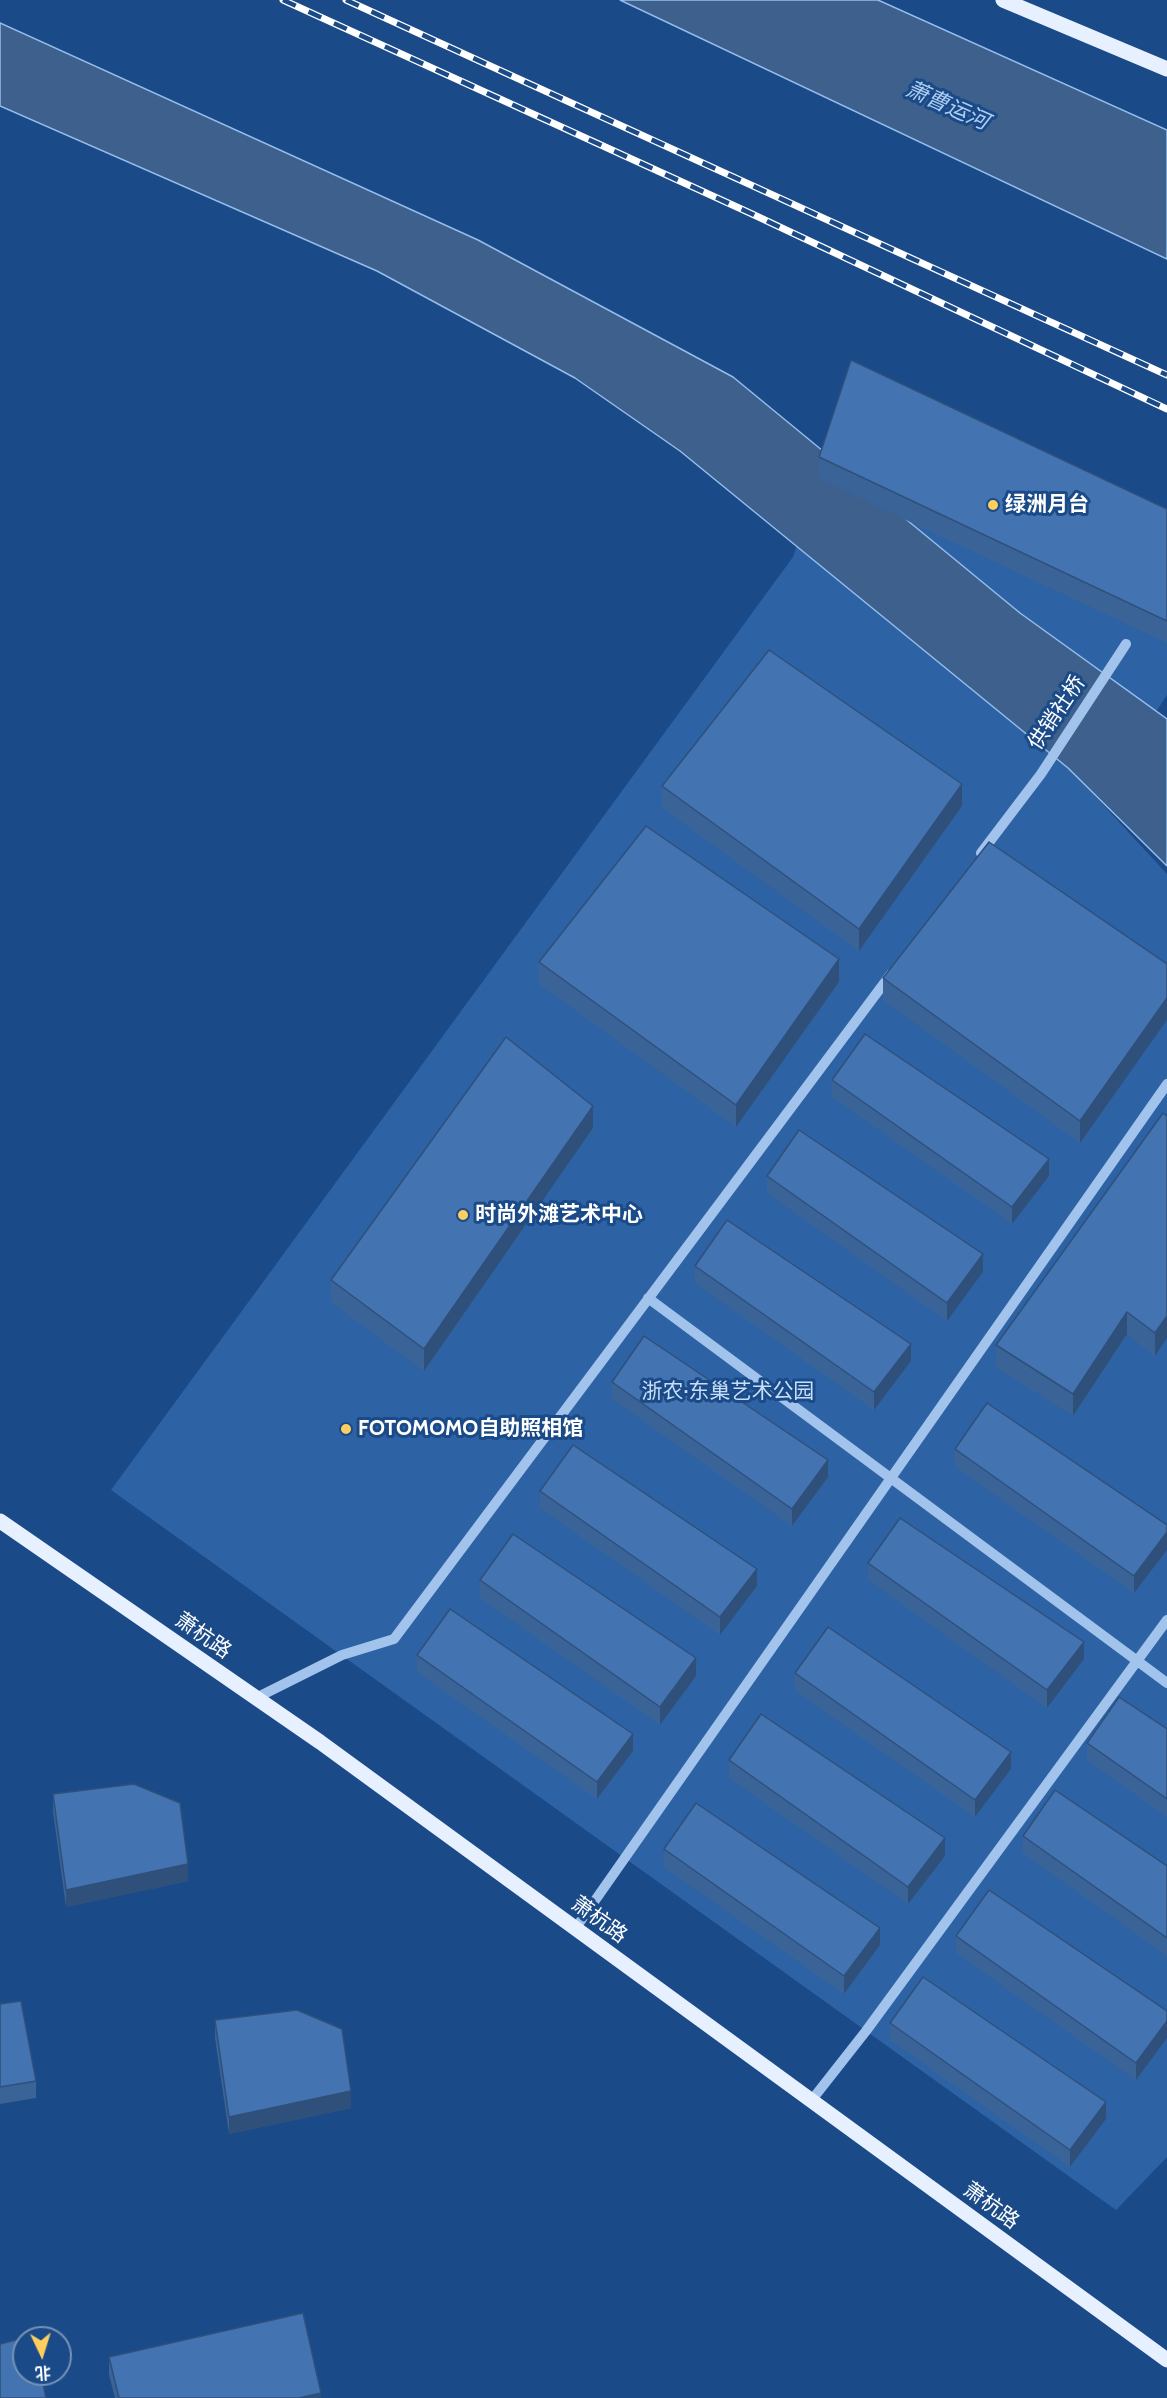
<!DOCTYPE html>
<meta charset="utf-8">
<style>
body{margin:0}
#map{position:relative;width:1167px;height:2398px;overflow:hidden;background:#1a4a87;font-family:Cabin,"Noto Sans SC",sans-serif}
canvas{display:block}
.north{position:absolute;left:12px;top:2326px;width:60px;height:60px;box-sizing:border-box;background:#1a4a87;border:2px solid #7692b7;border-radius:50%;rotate:176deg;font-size:16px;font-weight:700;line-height:24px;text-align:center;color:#fff}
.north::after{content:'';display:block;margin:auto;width:21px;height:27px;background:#fecf5e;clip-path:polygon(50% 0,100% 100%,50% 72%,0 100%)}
</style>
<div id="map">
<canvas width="1167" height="2398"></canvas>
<div class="north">北</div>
</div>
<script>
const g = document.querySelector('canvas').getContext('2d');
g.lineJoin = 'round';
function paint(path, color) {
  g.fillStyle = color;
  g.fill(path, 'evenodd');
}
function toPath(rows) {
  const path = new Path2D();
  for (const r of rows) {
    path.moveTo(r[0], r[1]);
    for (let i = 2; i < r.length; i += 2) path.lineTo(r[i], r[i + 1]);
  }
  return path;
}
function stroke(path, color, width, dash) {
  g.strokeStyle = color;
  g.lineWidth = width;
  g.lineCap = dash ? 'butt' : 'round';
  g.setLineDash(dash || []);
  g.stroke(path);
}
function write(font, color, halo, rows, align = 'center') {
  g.font = font + ' Cabin,"Noto Sans SC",sans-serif';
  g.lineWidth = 6;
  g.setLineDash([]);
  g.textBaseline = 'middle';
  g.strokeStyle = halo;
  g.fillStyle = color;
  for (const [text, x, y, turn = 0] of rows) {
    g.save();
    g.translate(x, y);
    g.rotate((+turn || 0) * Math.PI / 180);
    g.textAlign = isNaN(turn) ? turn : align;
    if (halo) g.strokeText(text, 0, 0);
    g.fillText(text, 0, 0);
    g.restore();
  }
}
paint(toPath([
 [819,479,1167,510,1167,695,1142,733,1084,784,1167,874,1167,2157,1116,2210,111,1490,793,557]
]), '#2d63a5');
const water = toPath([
 [620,0,878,0,1167,130,1167,259,620,0],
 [0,23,478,240,733,377,1020,613,1167,719,1167,866,1068,768,680,451,575,378,377,271,0,106,0,23]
]);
paint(water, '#3d608d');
stroke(water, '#95beee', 1.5);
stroke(toPath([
 [981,853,1041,774,1126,644],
 [648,1298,1167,1683],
 [256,1698,342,1655,394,1639,891,974],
 [575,1929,1167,1084],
 [811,2101,866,2031,1167,1620]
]), '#a2c3ec', 10);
stroke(toPath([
 [1003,0,1167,69],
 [0,1521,320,1742,1167,2360]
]), '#e7f0ff', 15);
const rail = toPath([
 [283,0,750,213,1167,409],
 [346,0,1167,375]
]);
stroke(rail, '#fff', 7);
stroke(rail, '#1a4a87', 4.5, [14]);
paint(toPath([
 [819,457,1167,509,1167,643,819,479],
 [662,786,962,806,859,951,662,808],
 [539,962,839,982,736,1127,539,984],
 [1167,964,1080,1143,883,1000,883,978],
 [832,1080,1049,1176,1012,1224,832,1097],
 [1163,1113,1155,1356,1127,1334,1073,1416,996,1367,996,1345],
 [593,1128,424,1371,331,1302,331,1280],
 [767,1176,983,1272,947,1321,767,1193],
 [695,1266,911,1361,874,1410,695,1283],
 [612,1382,828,1477,792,1526,612,1399],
 [955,1449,1167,1525,1167,1550,1134,1593,955,1467],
 [540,1491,757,1586,720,1635,540,1508],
 [868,1563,1084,1659,1047,1708,868,1580],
 [480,1580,696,1676,660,1725,480,1598],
 [417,1655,633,1751,597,1799,417,1672],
 [795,1673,1011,1769,975,1817,795,1691],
 [1167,1729,1167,1817,1087,1760,1087,1743],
 [729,1760,945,1856,908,1904,729,1778],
 [53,1794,188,1881,66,1907,53,1812],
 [1023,1836,1167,1866,1167,1956,1023,1853],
 [664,1849,880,1945,844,1994,664,1867],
 [956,1936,1167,2011,1167,2038,1136,2080,956,1953],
 [0,2004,36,2081,36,2098,0,2104],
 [215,2020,351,2108,229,2134,215,2038],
 [890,2023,1106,2119,1070,2167,890,2040],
 [109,2357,321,2398,115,2398,109,2375]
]), '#3a6397');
paint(toPath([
 [962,784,962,806,859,951,859,929],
 [839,959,839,982,736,1127,736,1105],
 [1167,998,1167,1020,1080,1143,1080,1121],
 [593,1106,593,1128,424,1371,424,1349],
 [1049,1159,1049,1176,1012,1224,1012,1207],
 [983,1254,983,1272,947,1321,947,1303],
 [1127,1312,1127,1334,1073,1416,1073,1394],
 [1167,1316,1167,1338,1155,1356,1155,1333],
 [911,1344,911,1361,874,1410,874,1392],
 [828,1460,828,1477,792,1526,792,1509],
 [1167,1532,1167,1550,1134,1593,1134,1576],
 [757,1569,757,1586,720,1635,720,1617],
 [1084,1642,1084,1659,1047,1708,1047,1690],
 [696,1658,696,1676,660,1725,660,1707],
 [633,1734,633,1751,597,1799,597,1782],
 [1011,1752,1011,1769,975,1817,975,1800],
 [945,1838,945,1856,908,1904,908,1887],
 [188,1864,188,1881,66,1907,66,1890],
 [880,1928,880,1945,844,1994,844,1976],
 [1167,2021,1167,2038,1136,2080,1136,2063],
 [351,2091,351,2108,229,2134,229,2117],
 [1106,2102,1106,2119,1070,2167,1070,2150],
 [321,2393,321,2398,299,2398]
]), '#2f507b');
const building = toPath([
 [851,360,1167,509,1167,621,819,457,851,360],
 [769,650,962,784,859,929,662,786,769,650],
 [646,826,839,959,736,1105,539,962,646,826],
 [989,842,1167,964,1167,998,1080,1121,883,978,989,842],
 [865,1034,1049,1159,1012,1207,832,1080,865,1034],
 [506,1037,593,1106,424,1349,331,1280,506,1037],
 [1163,1113,1167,1116,1167,1316,1155,1333,1127,1312,1073,1394,996,1345,1163,1113],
 [799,1130,983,1254,947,1303,767,1176,799,1130],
 [727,1220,911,1344,874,1392,695,1266,727,1220],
 [644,1336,828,1460,792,1509,612,1382,644,1336],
 [987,1403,1167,1525,1167,1532,1134,1576,955,1449,987,1403],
 [573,1445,757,1569,720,1617,540,1491,573,1445],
 [900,1518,1084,1642,1047,1690,868,1563,900,1518],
 [513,1534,696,1658,660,1707,480,1580,513,1534],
 [450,1609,633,1734,597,1782,417,1655,450,1609],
 [828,1627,1011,1752,975,1800,795,1673,828,1627],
 [1119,1697,1167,1729,1167,1799,1087,1743,1119,1697],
 [761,1714,945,1838,908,1887,729,1760,761,1714],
 [134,1784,180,1803,188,1864,66,1890,53,1794,134,1784],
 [1055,1790,1167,1866,1167,1938,1023,1836,1055,1790],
 [696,1803,880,1928,844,1976,664,1849,696,1803],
 [989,1890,1167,2011,1167,2021,1136,2063,956,1936,989,1890],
 [923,1977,1106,2102,1070,2150,890,2023,923,1977],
 [21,2001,36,2081,0,2087,0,2004,21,2001],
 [297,2010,342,2029,351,2091,229,2117,215,2020,297,2010],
 [303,2313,321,2393,299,2398,119,2398,109,2357,303,2313],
 [24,2338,24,2374,41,2374,46,2398,0,2398,0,2344,24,2338]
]);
paint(building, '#4373b0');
stroke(building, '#2f507b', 1.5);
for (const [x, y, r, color] of [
 [993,505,6,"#fecf5e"],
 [463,1215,6,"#fecf5e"],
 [346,1429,6,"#fecf5e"]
]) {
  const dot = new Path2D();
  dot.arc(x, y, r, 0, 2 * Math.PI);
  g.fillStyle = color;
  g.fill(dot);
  stroke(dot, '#1a4a87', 2);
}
write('bold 21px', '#fff', '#1a4a87', [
 ["绿洲月台",1005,505],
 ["时尚外滩艺术中心",475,1215],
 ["FOTOMOMO自助照相馆",358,1429]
], 'left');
write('21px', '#fff', '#1a4a87', [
 ["供销社桥",1057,713,-56],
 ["萧杭路",203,1636,35],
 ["萧杭路",599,1920,36],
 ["萧杭路",991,2206,36]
]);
write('21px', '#c7def9', '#1a4a87', [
 ["浙农·东巢艺术公园",728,1392]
]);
write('italic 22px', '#adcdf3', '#1a4a87', [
 ["萧曹运河",947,106,24]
]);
</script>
